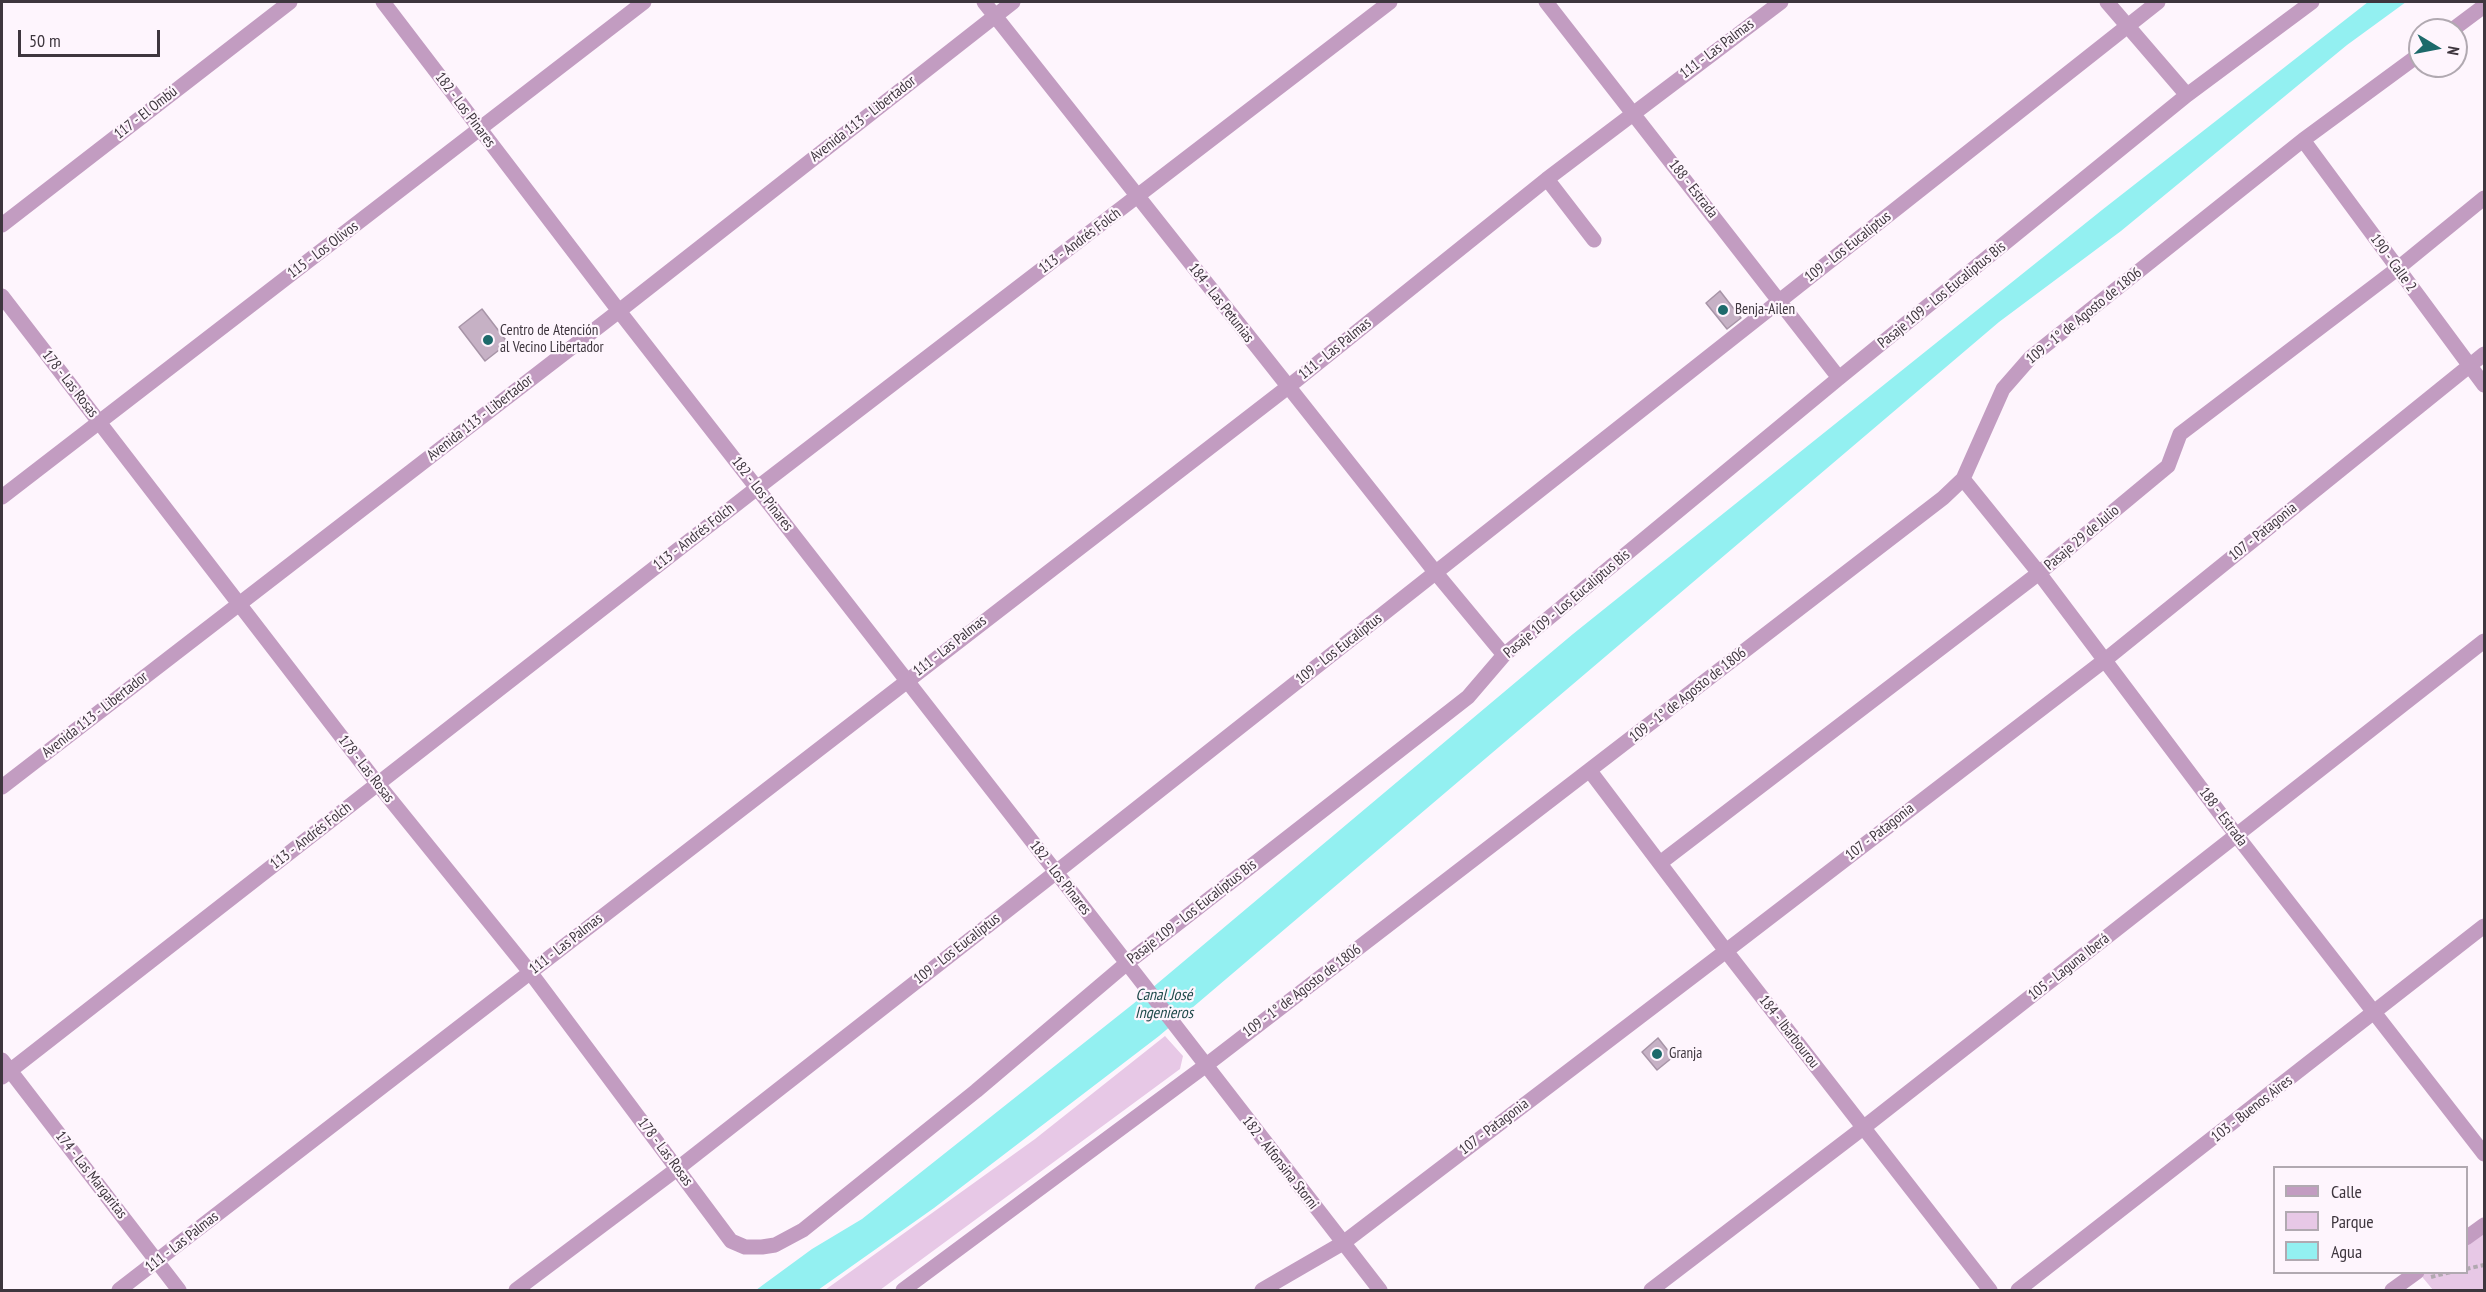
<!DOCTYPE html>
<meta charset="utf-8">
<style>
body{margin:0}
#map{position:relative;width:2486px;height:1292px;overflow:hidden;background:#fef5fd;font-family:"PT Sans Narrow",sans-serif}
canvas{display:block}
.frame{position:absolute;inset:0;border:3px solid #3e363e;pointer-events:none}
.legend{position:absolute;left:2273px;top:1166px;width:195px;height:108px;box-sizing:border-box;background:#fef5fd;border:2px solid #b1a9b1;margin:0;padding:8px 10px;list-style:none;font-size:18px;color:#3e363e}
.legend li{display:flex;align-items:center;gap:12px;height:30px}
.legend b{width:30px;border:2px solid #b1a9b1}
.north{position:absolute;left:2408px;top:18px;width:60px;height:60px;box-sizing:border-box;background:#fef5fd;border:2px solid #b1a9b1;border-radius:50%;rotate:100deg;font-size:16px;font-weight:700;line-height:24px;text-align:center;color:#3e363e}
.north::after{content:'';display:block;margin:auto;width:21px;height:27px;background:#1d6a6b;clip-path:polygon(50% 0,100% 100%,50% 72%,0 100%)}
.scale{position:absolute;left:18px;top:30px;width:142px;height:27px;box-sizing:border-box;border:3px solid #3e363e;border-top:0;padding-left:8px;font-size:18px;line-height:21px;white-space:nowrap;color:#3e363e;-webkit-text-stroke:4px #fef5fd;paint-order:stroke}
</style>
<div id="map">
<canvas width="2486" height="1292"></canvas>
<div class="frame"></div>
<ul class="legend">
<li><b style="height:8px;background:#c29cc1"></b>Calle</li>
<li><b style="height:16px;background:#e7c8e6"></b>Parque</li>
<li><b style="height:16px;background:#93f0f1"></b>Agua</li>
</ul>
<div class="north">N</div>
<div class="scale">50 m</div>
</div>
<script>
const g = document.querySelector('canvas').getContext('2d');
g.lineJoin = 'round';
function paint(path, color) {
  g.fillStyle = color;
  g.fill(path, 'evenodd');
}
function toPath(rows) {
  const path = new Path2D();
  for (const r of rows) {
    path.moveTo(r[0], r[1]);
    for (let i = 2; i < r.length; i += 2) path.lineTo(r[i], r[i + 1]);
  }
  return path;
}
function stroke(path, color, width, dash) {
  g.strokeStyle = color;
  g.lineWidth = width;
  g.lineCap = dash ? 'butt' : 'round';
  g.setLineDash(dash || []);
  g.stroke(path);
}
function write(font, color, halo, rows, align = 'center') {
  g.font = font + ' "PT Sans Narrow",sans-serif';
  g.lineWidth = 4.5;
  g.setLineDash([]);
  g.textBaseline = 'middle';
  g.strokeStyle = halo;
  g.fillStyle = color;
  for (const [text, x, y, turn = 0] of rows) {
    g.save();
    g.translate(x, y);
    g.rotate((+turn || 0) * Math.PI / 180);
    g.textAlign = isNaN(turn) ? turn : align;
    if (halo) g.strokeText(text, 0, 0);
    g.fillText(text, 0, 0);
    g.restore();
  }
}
paint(toPath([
 [1165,1036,1183,1056,1180,1069,880,1290,825,1290,1035,1139],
 [2484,1224,2484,1290,2433,1290,2419,1273,2466,1272,2467,1237]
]), '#e7c8e6');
paint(toPath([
 [2368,2,2406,2,2347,45,2121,231,1999,322,1159,1036,934,1208,818,1290,756,1290,812,1249,862,1219,1133,1004,1573,634,2102,210]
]), '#93f0f1');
const building = toPath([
 [1720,291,1741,318,1727,329,1706,303,1720,291],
 [482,309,508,343,485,361,459,327,482,309],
 [1658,1038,1673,1057,1657,1070,1642,1052,1658,1038]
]);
paint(building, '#c6b1c5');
stroke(building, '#a794a7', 1.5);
stroke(toPath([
 [2466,1269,2484,1265],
 [2431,1277,2451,1272]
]), '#b1a8b0', 4, [4.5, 3]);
stroke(toPath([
 [383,2,619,311,1144,985,1380,1290],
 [984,2,1436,573,1504,655],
 [1546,2,1839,378],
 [2107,2,2187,95],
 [2452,30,2484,6],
 [2303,140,2484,385],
 [1547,179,1594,240],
 [2,225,290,2],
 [2,296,377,783,530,972,731,1241,745,1247,762,1247,775,1245,803,1230,976,1091,1127,963,1468,697,1504,655,1839,378,2187,95,2312,2],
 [1963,479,2039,573,2237,836,2484,1154],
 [2,497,644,2],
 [1590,771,1726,951,1990,1290],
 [2,787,619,311,1013,2],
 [1660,863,2039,573,2168,466,2180,434,2397,269,2484,198],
 [2,1060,179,1290],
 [2,1077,757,488,1390,2],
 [2466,1238,2484,1225],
 [119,1290,1288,387,1547,179,1781,2],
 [516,1290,677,1169,1055,873,2158,2],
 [903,1290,1205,1066,1943,498,1963,479,2003,389,2031,357,2303,140,2420,54],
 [1262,1290,1343,1243,1726,951,2105,660,2484,354],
 [1651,1290,1863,1128,2484,641],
 [2018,1290,2484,926],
 [2392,1290,2417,1272]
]), '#c29cc1', 15);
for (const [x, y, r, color] of [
 [1723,310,6,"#1d6a6b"],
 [488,340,6,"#1d6a6b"],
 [1657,1054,6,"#1d6a6b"]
]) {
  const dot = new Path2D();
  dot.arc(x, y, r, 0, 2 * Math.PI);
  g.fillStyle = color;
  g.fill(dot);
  stroke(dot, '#fef5fd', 2);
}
write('15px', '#3e363e', '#fef5fd', [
 ["111 - Las Palmas",1717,49,-37],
 ["182 - Los Pinares",465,110,53],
 ["117 - El Ombú",146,113,-38],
 ["Avenida 113 - Libertador",863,119,-38],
 ["188 - Estrada",1693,189,52],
 ["113 - Andrés Folch",1080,241,-37],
 ["109 - Los Eucaliptus",1848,247,-38],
 ["115 - Los Olivos",323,250,-37],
 ["190 - Calle 2",2393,263,54],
 ["Pasaje 109 - Los Eucaliptus Bis",1942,295,-39],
 ["184 - Las Petunias",1221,303,52],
 ["109 - 1° de Agosto de 1806",2084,316,-39],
 ["111 - Las Palmas",1335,349,-39],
 ["178 - Las Rosas",70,384,52],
 ["Avenida 113 - Libertador",480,418,-38],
 ["182 - Los Pinares",762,494,52],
 ["107 - Patagonia",2263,532,-39],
 ["113 - Andrés Folch",694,537,-38],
 ["Pasaje 29 de Julio",2082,538,-40],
 ["Pasaje 109 - Los Eucaliptus Bis",1567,604,-40],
 ["111 - Las Palmas",950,646,-38],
 ["109 - Los Eucaliptus",1339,649,-38],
 ["109 - 1° de Agosto de 1806",1688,695,-38],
 ["Avenida 113 - Libertador",95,715,-38],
 ["178 - Las Rosas",366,769,52],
 ["188 - Estrada",2223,817,53],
 ["107 - Patagonia",1880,832,-38],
 ["113 - Andrés Folch",311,836,-38],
 ["182 - Los Pinares",1060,878,52],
 ["Pasaje 109 - Los Eucaliptus Bis",1192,912,-38],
 ["111 - Las Palmas",566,944,-38],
 ["109 - Los Eucaliptus",957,949,-38],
 ["105 - Laguna Iberá",2069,967,-38],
 ["109 - 1° de Agosto de 1806",1302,991,-37],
 ["184 - Ibarbourou",1789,1032,52],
 ["103 - Buenos Aires",2252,1109,-38],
 ["107 - Patagonia",1494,1127,-37],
 ["178 - Las Rosas",665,1152,53],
 ["182 - Alfonsina Storni",1280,1163,52],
 ["174 - Las Margaritas",91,1175,52],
 ["111 - Las Palmas",182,1242,-38]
]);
write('15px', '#3e363e', '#fef5fd', [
 ["Benja-Ailen",1735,310],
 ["Centro de Atención",500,331],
 ["al Vecino Libertador",500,348],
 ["Granja",1669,1054]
], 'left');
write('italic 16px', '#1f4a4b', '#fef5fd', [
 ["Canal José",1164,995],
 ["Ingenieros",1164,1013]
]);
</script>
